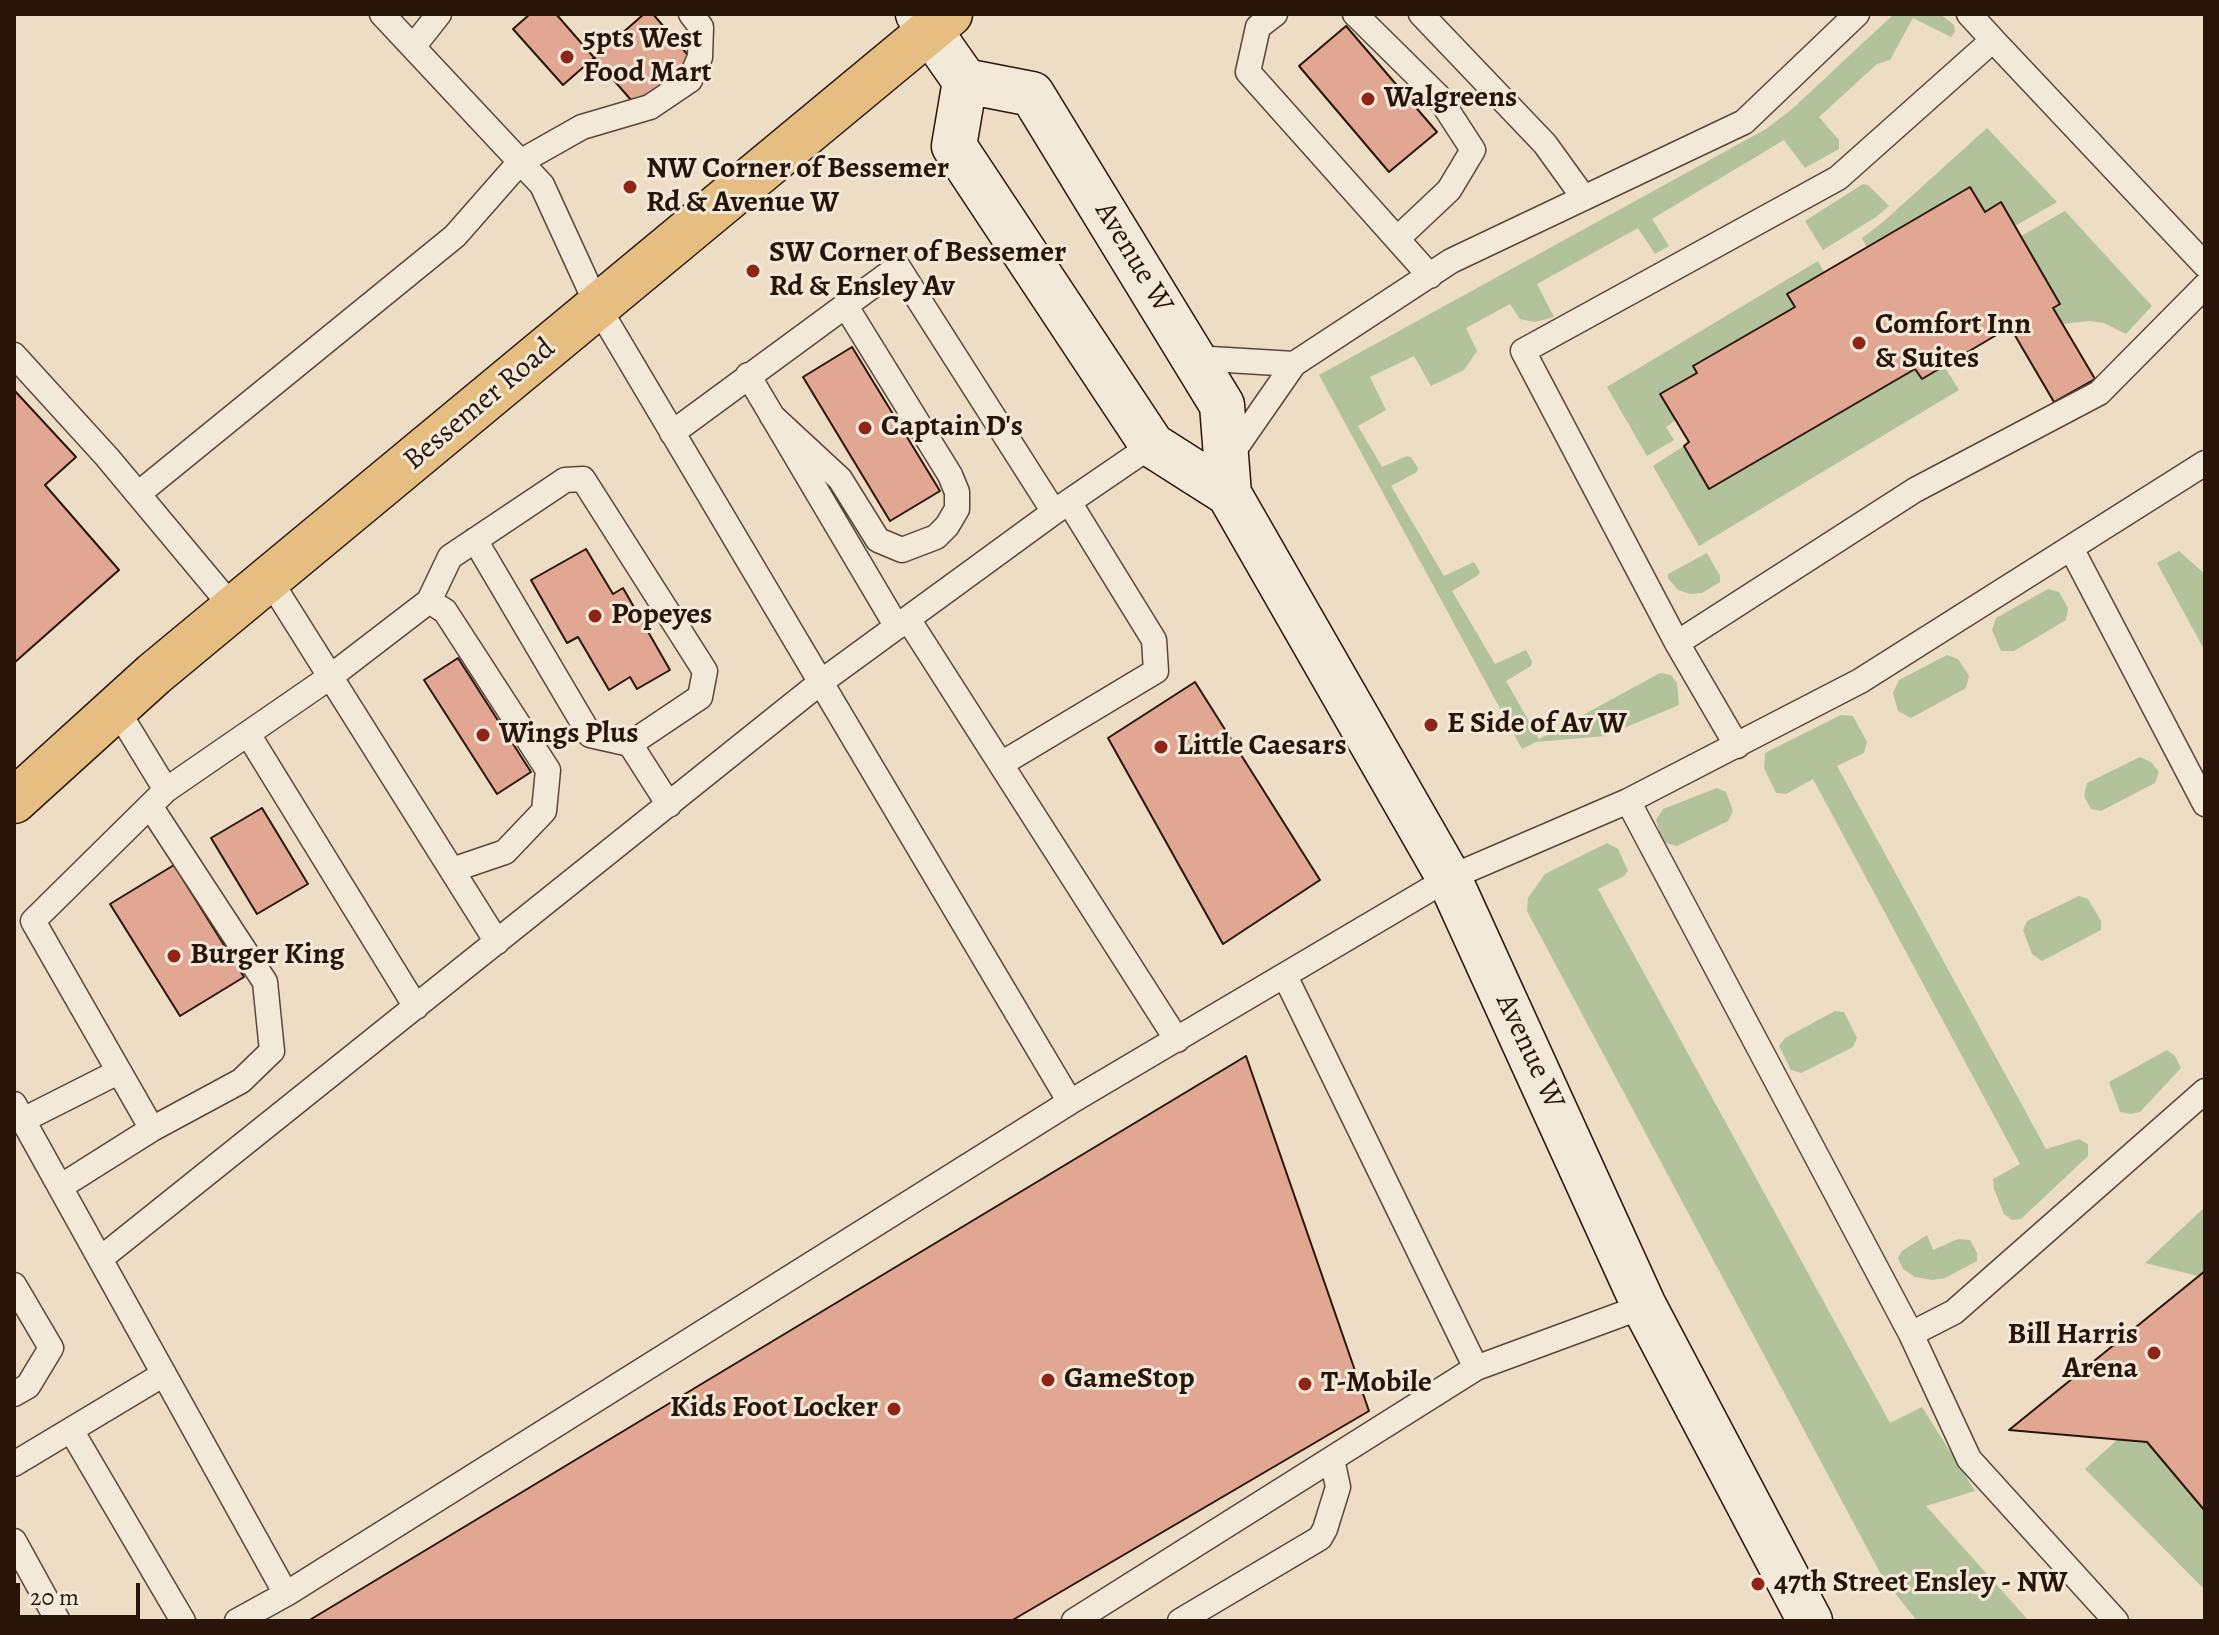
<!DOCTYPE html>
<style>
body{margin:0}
#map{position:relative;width:2219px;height:1635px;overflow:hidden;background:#edddc5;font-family:Alegreya,serif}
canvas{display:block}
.frame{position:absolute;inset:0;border:16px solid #29140a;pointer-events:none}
.scale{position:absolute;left:16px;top:1583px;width:124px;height:36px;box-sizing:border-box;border:4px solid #29140a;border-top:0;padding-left:10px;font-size:24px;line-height:28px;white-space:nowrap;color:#29140a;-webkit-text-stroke:6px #f3e9d9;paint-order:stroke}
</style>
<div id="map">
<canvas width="2219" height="1635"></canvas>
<div class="frame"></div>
<div class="scale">20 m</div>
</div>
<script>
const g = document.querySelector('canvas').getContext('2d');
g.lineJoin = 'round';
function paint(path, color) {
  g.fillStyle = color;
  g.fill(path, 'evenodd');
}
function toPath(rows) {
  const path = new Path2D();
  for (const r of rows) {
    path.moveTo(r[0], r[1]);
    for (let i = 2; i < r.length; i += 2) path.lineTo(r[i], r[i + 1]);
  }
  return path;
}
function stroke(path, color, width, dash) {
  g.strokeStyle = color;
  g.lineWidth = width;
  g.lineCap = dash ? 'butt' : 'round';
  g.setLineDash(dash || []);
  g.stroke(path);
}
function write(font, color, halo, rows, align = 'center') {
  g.font = font + ' Alegreya,serif';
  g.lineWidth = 6;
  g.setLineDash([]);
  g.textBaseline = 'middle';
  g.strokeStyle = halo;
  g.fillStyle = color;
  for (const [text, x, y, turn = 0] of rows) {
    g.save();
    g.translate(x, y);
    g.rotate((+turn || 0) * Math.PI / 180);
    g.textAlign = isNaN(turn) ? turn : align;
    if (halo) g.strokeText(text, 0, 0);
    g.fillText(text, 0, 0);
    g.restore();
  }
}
paint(toPath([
 [1894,14,1940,14,1954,25,1955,32,1951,37,1913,18,1890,60,1877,64,1819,117,1839,140,1839,149,1805,168,1784,140,1652,219,1669,246,1655,254,1638,228,1537,284,1554,317,1535,322,1520,319,1510,304,1466,328,1477,351,1464,370,1431,386,1414,356,1370,377,1386,410,1358,426,1382,467,1407,456,1411,457,1418,468,1417,472,1391,486,1444,576,1474,562,1480,572,1477,576,1452,591,1495,664,1526,650,1532,661,1531,666,1506,681,1539,739,1660,673,1671,675,1677,683,1679,705,1605,736,1536,742,1522,749,1319,375,1766,129,1791,110],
 [1987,128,2057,202,2015,226,2001,203,1985,212,1970,187,1867,248,1862,238,1883,222],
 [1863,184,1868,185,1889,206,1876,217,1823,250,1805,221],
 [2065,211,2152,306,2126,334,2104,323,2089,321,2063,324,2053,308,2060,303,2021,236],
 [1818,261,1824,272,1787,294,1795,307,1694,366,1697,373,1661,394,1676,420,1666,427,1674,440,1647,456,1607,387],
 [1944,366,1959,390,1699,546,1653,466,1684,446,1709,488,1915,369],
 [2179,551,2205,574,2205,651,2157,563],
 [1707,553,1720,576,1720,582,1702,593,1690,594,1678,590,1668,578,1668,574],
 [2048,589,2059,592,2068,608,2066,620,2014,651,2001,651,1992,630,1996,618],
 [1947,655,1958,659,1969,676,1966,688,1911,718,1898,711,1893,693,1899,680],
 [1841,715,1853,716,1867,742,1864,753,1837,766,2046,1149,2079,1139,2088,1144,2088,1156,2021,1219,2012,1220,2004,1214,1994,1189,1993,1179,2020,1164,1813,779,1786,794,1776,793,1764,768,1765,753],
 [2140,757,2151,762,2159,772,2155,783,2101,811,2091,809,2084,796,2087,783],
 [1717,788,1726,792,1733,811,1728,821,1677,846,1663,842,1656,820,1663,809],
 [1607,843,1618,849,1628,871,1624,876,1598,889,1890,1423,1922,1407,1975,1491,1926,1506,2029,1621,1917,1621,1883,1578,1527,911,1528,898,1545,874],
 [2079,896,2088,899,2101,921,2101,930,2042,961,2032,954,2023,930,2027,921],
 [1835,1011,1844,1012,1857,1038,1853,1047,1801,1073,1791,1070,1779,1046,1785,1038],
 [2167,1050,2175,1056,2181,1068,2140,1112,2131,1114,2120,1112,2109,1082],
 [2205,1207,2205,1271,2198,1276,2145,1263],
 [1927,1235,1933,1250,1958,1239,1970,1240,1977,1253,1977,1261,1945,1278,1933,1280,1915,1277,1903,1269,1898,1258,1902,1251],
 [2117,1440,2147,1442,2205,1511,2205,1590,2085,1469]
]), '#b2c29a');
const building = toPath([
 [530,14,644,14,563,85,513,29,530,14],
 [556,14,653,14,693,61,638,108,556,14],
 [1346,26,1437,132,1389,172,1299,66,1346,26],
 [1970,187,1985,212,2001,202,2060,304,2053,308,2095,379,2054,402,2010,327,1922,379,1915,369,1709,489,1684,446,1689,442,1660,394,1697,373,1693,366,1795,307,1787,294,1970,187],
 [852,347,940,491,890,521,803,377,852,347],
 [14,390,76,457,45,485,119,570,14,663,14,390],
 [586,549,613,594,623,588,670,670,637,689,630,677,609,690,578,637,567,643,531,580,586,549],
 [458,658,531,772,497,794,424,680,458,658],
 [1195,682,1320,880,1223,944,1108,738,1195,682],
 [262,808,308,884,257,914,211,838,262,808],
 [174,865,244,977,180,1016,110,904,174,865],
 [1246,1056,1369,1411,1011,1621,308,1621,1246,1056],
 [2205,1271,2205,1511,2147,1442,2009,1430,2205,1271]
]);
paint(building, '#e2a793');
stroke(building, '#29140a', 2);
const lane = toPath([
 [382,14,542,185,598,307,1070,1102],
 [1275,14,1258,27,1248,72,1430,276],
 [1355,14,1438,96,1473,150,1449,190,1397,239],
 [1421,14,1545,144,1584,198],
 [1969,14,1993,40],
 [413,47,439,14],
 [14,355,107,457,233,608],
 [1194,358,1294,364],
 [748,375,897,627],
 [772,416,840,479,878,540,902,550,936,537,947,526,957,509,957,492,950,475,845,305],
 [672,433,898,267,1054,512],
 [1228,459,1294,364,1451,261,1744,122,1857,14],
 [138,494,455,236,520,162,582,127,650,107,690,80,700,57,701,27,691,14],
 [475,540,590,735,630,744,669,805],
 [2071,548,2205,804],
 [269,579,497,942],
 [429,601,445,611,548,770,544,811,505,852,452,870],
 [908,619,1177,1040],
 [1677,643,1915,490,2099,393,2205,286],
 [116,708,166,790,330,677,429,601,450,557,565,480,583,479,705,671,700,697,630,744],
 [248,734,416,1007],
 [1737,746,1677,643,1523,351,1838,178,1993,40,2205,265],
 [1001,764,1156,671,1154,640,1069,502],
 [1628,801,1911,1334,1954,1312,2205,1091],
 [150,806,265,982,272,1051,241,1081,152,1129],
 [1285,976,1476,1368,1644,1306],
 [14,1104,286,1594,237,1621],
 [23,1120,118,1072],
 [60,1187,152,1129,33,921,166,790],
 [100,1259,821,682,1054,512,1152,445],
 [14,1285,51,1348,28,1386,14,1394],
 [1911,1334,1969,1459,2116,1621],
 [71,1430,183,1621],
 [14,1464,164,1374],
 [14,1541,58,1621],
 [286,1594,1070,1102,1449,878,1628,801,1860,681,2205,463],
 [1074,1621,1476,1368],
 [1180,1621,1320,1538,1325,1529,1338,1487,1332,1459]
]);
const secondary = toPath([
 [918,14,965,81,954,146,1152,445,1229,494],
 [965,81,1032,94,1222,405,1229,494,1449,878,1644,1306,1810,1621]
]);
const primary = toPath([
 [14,801,154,674,950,14]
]);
stroke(lane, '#5a4639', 27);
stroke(secondary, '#29140a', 47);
stroke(primary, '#29140a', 47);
stroke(lane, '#f3e9d9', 24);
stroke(secondary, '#f3e9d9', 44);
stroke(primary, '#e6be82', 44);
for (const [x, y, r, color] of [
 [567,57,8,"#8f2418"],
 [1368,99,8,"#8f2418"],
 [630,187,8,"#8f2418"],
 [753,271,8,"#8f2418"],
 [1859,343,8,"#8f2418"],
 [865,428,8,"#8f2418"],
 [595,616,8,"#8f2418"],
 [1431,725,8,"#8f2418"],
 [483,735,8,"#8f2418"],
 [1161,747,8,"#8f2418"],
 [174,956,8,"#8f2418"],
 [2154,1353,8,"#8f2418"],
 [1048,1380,8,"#8f2418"],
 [1305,1384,8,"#8f2418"],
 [894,1409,8,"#8f2418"],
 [1758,1584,8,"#8f2418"]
]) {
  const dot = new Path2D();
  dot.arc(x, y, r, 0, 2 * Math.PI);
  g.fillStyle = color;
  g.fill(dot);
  stroke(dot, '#f3e9d9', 3);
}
write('bold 30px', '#29140a', '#f3e9d9', [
 ["5pts West",583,40],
 ["Food Mart",583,74],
 ["Walgreens",1384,99],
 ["NW Corner of Bessemer",646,170],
 ["Rd & Avenue W",646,204],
 ["SW Corner of Bessemer",769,254],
 ["Rd & Ensley Av",769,288],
 ["Comfort Inn",1875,326],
 ["& Suites",1875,360],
 ["Captain D's",881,428],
 ["Popeyes",611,616],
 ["E Side of Av W",1447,725],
 ["Wings Plus",499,735],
 ["Little Caesars",1177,747],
 ["Burger King",190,956],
 ["Bill Harris",2138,1336,"right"],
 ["Arena",2138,1370,"right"],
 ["GameStop",1064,1380],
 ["T-Mobile",1321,1384],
 ["Kids Foot Locker",878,1409,"right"],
 ["47th Street Ensley - NW",1774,1584]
], 'left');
write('30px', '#29140a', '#f3e9d9', [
 ["Avenue W",1133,258,59],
 ["Bessemer Road",480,405,-40],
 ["Avenue W",1529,1052,65]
]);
</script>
